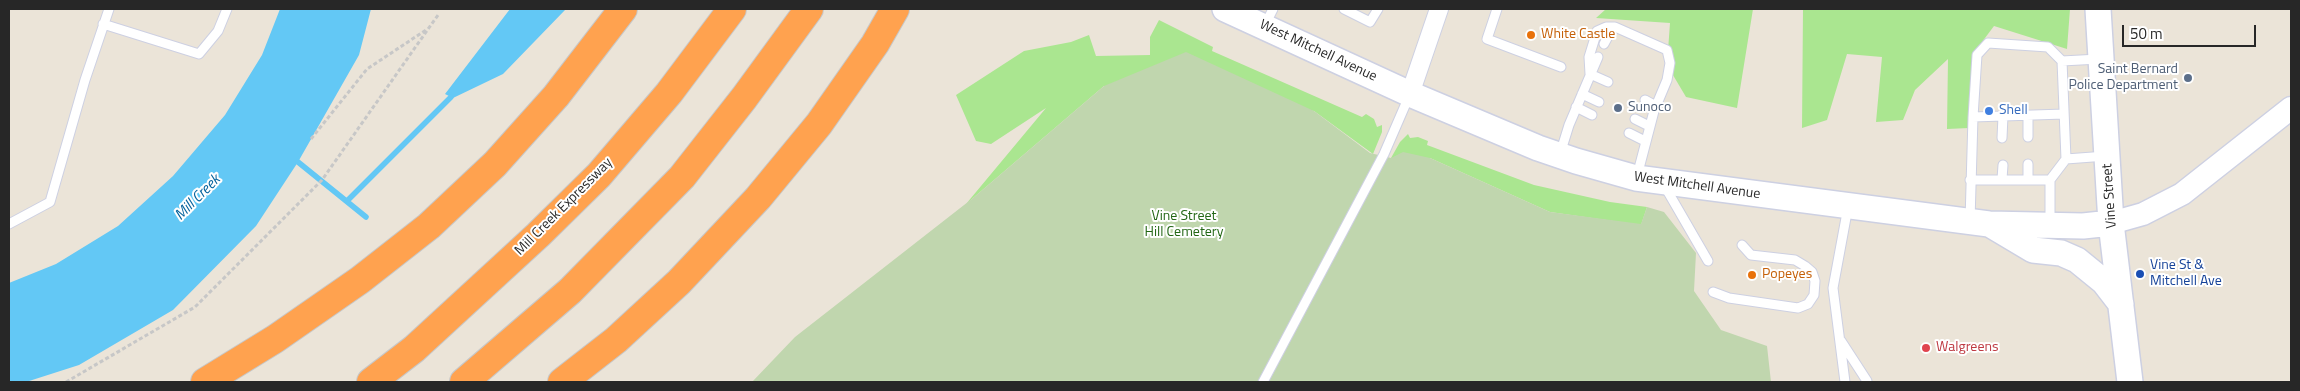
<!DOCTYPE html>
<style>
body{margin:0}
#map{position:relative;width:2300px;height:391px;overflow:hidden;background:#ebe4d8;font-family:"Titillium Web",sans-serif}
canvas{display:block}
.frame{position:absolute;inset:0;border:10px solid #272727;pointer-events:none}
.scale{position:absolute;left:2122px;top:25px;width:134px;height:22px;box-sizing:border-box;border:2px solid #272727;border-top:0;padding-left:6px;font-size:15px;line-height:18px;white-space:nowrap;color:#272727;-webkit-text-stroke:4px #fff;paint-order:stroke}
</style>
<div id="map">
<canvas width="2300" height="391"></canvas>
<div class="frame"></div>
<div class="scale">50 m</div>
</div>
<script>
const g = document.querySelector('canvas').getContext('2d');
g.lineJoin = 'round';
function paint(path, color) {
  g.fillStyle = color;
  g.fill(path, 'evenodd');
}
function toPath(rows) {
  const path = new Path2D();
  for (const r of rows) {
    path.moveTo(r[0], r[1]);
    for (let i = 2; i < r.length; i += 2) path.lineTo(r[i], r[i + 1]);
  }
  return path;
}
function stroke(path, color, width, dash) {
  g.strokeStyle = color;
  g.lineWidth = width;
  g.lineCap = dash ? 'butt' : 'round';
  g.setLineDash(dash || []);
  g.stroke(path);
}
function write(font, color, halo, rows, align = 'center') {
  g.font = font + ' "Titillium Web",sans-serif';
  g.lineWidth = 4;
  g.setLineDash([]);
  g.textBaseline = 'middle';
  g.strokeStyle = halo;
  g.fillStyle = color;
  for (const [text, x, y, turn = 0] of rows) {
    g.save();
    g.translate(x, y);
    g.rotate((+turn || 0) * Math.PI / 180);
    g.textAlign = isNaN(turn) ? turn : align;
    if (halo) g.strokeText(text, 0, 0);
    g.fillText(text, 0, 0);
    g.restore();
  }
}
paint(toPath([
 [1606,9,1753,9,1737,108,1686,97,1667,65,1670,23,1596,18],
 [1803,9,2070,9,2067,49,1994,26,1982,42,1969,128,1947,129,1948,59,1915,90,1903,120,1876,122,1882,57,1847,54,1827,120,1802,128],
 [1159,20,1213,47,1212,51,1362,117,1366,114,1374,119,1377,127,1382,125,1382,132,1373,154,1314,111,1104,86,966,204,1046,108,991,144,976,141,956,95,1024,51,1071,42,1089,35,1096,56,1150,55,1150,37],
 [1408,134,1410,138,1418,137,1428,141,1427,145,1534,185,1610,202,1647,207,1641,225,1550,212,1430,158,1391,158,1400,142]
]), '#aae690');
paint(toPath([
 [1186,52,1314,111,1370,153,1391,158,1403,152,1430,158,1550,212,1641,224,1647,207,1664,212,1696,253,1694,291,1721,330,1767,346,1771,382,752,382,795,337,973,198,1104,86]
]), '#c0d6ae');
paint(toPath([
 [280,9,371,9,359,55,298,162,256,226,173,310,79,365,26,382,9,382,9,283,56,264,118,226,173,176,225,115,262,55],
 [510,9,566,9,503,74,453,98,445,94]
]), '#63c8f5');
stroke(toPath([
 [298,162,366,217],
 [347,201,451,97]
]), '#63c8f5', 5.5);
const service = toPath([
 [1344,9,1370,22,1378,9],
 [1497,9,1487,39,1561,67],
 [103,24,199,54,218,31,227,9],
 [1264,27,1273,9],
 [1604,44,1613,27],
 [1590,74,1589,57,1597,31,1606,27,1615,27,1667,50,1670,63,1667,80,1654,111,1637,176],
 [1590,74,1608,82],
 [1582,94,1599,102],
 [1645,100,1656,106],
 [1576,107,1592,115],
 [1973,117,1977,55,1988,43,2048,47,2062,61],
 [1635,119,1649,126],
 [1629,133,1645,141],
 [2028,137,2028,115],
 [2002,138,2003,116],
 [1560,154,1569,125,1598,57],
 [2066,159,2106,156],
 [2002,179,2003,165],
 [1970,180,2050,180],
 [2028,180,2028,164],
 [1664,185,1708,261],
 [1970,221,1973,117,2064,114],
 [9,224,50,202,85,80,109,9],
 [2050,225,2050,180,2066,159,2062,61,2099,59],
 [1713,292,1729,298,1798,308,1808,304,1814,295,1815,281,1812,272,1805,266,1795,260,1751,255,1742,245],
 [1841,341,1867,381],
 [1263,382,1384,154,1410,94],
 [1845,382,1833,288,1848,207]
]);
const minor = toPath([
 [1410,94,1439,9]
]);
const tertiary = toPath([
 [2111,223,2143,214,2182,194,2291,108]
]);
const secondary = toPath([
 [1225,9,1410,94,1538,148,1576,161,1636,178,1989,224,2083,226,2111,223],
 [2098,9,2111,223,2130,382],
 [1991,225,2033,250,2061,253,2077,260,2104,282,2121,304]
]);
const motorway = toPath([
 [205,382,275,339,360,280,429,226,495,164,556,96,623,9],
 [371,382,414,349,538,235,599,175,669,93,732,9],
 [464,382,570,291,682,177,744,98,809,9],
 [562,382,616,340,679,282,758,198,819,124,875,44,895,9]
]);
stroke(service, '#cdd0e2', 11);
stroke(minor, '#cdd0e2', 20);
stroke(tertiary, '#cdd0e2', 25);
stroke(secondary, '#cdd0e2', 28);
stroke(motorway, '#c7c7c7', 30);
stroke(toPath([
 [311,139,367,69,426,30],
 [66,382,195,307,322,180,438,15]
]), '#c7c7c7', 3, [4, 2.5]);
stroke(service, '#fff', 9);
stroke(minor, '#fff', 18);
stroke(tertiary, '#fff', 22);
stroke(secondary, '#fff', 25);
stroke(motorway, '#ffa24f', 28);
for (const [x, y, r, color] of [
 [1531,35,5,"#e8710a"],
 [2188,78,5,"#5c6f8a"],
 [1618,108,5,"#5c6f8a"],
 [1989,111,5,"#3f7fe0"],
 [2140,274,5,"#1a4fb4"],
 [1752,275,5,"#e8710a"],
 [1926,348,5,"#e0444e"]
]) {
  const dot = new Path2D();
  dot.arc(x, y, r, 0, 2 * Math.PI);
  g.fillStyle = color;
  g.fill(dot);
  stroke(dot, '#fff', 2);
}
write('14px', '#c56008', '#fff', [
 ["White Castle",1541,35],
 ["Popeyes",1762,275]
], 'left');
write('14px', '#272727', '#fff', [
 ["West Mitchell Avenue",1318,51,25],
 ["West Mitchell Avenue",1697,186,8],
 ["Vine Street",2110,196,-94],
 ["Mill Creek Expressway",564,207,-45]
]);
write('14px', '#4e5e75', '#fff', [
 ["Saint Bernard",2178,70],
 ["Police Department",2178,86],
 ["Sunoco",1628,108,"left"]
], 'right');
write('14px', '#366cbe', '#fff', [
 ["Shell",1999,111]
], 'left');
write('14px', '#236715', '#fff', [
 ["Vine Street",1184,217],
 ["Hill Cemetery",1184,233]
]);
write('14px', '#164399', '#fff', [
 ["Vine St &",2150,266],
 ["Mitchell Ave",2150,282]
], 'left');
write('14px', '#be3a42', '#fff', [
 ["Walgreens",1936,348]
], 'left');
write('italic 15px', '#05639d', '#fff', [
 ["Mill Creek",198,198,-45]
]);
</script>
